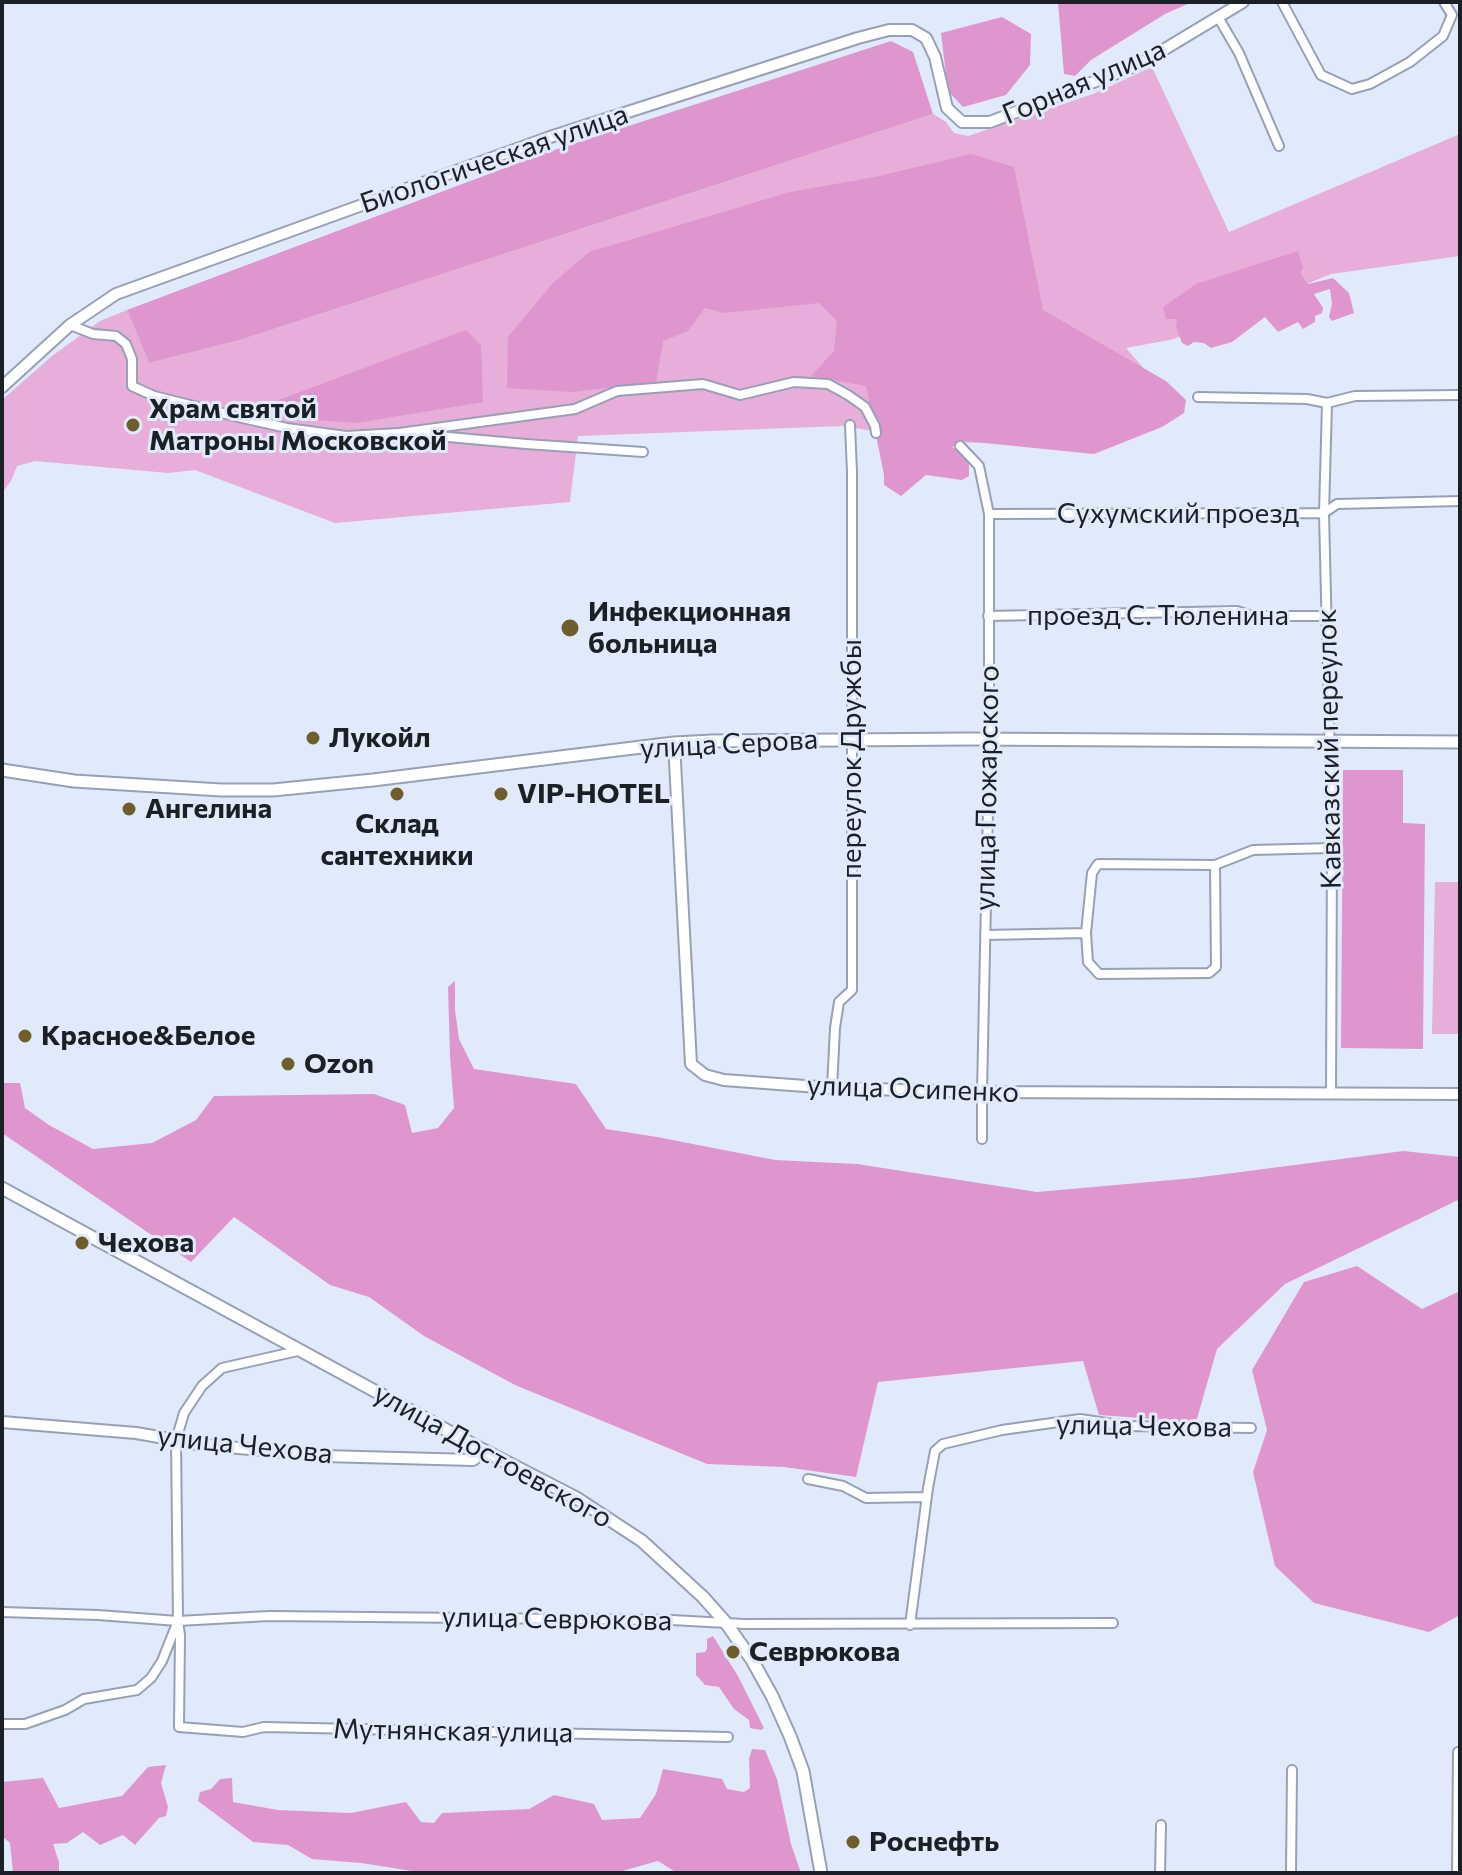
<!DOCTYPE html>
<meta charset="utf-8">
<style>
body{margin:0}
#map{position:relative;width:1462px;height:1875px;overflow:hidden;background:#e1eafb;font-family:Commissioner,sans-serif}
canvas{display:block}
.frame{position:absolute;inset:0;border:4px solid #1b1f26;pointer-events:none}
</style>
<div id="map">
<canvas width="1462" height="1875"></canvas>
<div class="frame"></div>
</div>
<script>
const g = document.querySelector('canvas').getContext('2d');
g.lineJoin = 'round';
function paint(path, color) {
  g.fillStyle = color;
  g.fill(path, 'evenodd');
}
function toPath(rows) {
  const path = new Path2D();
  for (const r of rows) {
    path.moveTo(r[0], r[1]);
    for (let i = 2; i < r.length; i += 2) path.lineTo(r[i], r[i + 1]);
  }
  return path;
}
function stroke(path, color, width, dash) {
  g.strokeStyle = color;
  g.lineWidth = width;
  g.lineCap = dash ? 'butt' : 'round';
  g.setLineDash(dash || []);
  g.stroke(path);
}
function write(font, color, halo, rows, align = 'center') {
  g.font = font + ' Commissioner,sans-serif';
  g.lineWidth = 6;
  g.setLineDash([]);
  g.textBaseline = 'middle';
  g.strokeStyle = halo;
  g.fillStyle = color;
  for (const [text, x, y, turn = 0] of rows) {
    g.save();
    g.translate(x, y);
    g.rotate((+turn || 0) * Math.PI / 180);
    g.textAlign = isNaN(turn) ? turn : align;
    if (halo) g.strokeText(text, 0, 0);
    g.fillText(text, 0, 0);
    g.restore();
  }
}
paint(toPath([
 [1152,67,1229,232,1460,134,1460,256,1331,274,1174,339,1126,348,1176,406,1098,445,941,442,843,426,578,436,570,502,335,523,195,470,168,473,35,461,17,466,11,481,2,493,2,400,52,356,100,321,127,310,149,363,240,340,933,114,946,122,954,133,968,136,1093,94],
 [1435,882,1460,882,1460,1034,1432,1034]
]), '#e6aed8');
paint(toPath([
 [1058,2,1110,2,1114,4,1116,2,1192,2,1165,14,1091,60,1075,76,1064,74],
 [1002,17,1031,34,1030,65,1006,95,963,107,948,91,941,33],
 [891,41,913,52,933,114,240,340,149,363,127,310,542,154],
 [971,154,1014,167,1043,310,1166,381,1186,400,1184,413,1162,427,1094,454,965,441,952,447,964,453,969,465,969,476,962,480,926,475,901,496,884,485,884,475,866,386,811,376,834,351,837,321,819,303,724,313,705,308,688,331,663,341,656,382,572,392,507,388,508,337,552,284,589,252,790,192,875,177],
 [1298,251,1303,268,1300,272,1308,284,1333,278,1349,293,1354,313,1332,321,1329,317,1332,304,1330,289,1314,294,1323,308,1322,313,1315,316,1315,322,1303,329,1298,322,1278,332,1265,317,1232,342,1211,348,1204,343,1194,342,1188,346,1182,343,1176,327,1177,319,1166,319,1163,307,1196,284],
 [466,330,481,345,483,402,356,423,241,414],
 [1343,770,1403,770,1403,823,1425,824,1423,1049,1341,1048],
 [455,981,455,1010,459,1039,474,1069,576,1084,606,1129,657,1137,775,1160,857,1164,1037,1192,1194,1178,1403,1151,1460,1157,1460,1199,1285,1284,1217,1349,1196,1422,1099,1415,1083,1361,878,1382,856,1477,784,1467,707,1464,515,1385,424,1336,369,1297,330,1285,234,1217,191,1262,2,1133,2,1083,20,1083,25,1108,49,1125,93,1149,152,1143,196,1120,214,1096,374,1094,405,1105,412,1133,438,1128,454,1108,450,1056,448,987],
 [1357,1266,1422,1309,1460,1291,1460,1615,1429,1632,1314,1603,1275,1566,1253,1472,1267,1430,1252,1370,1304,1282],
 [713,1636,738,1676,764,1728,761,1730,750,1728,749,1720,734,1709,719,1687,705,1685,696,1675,696,1653,705,1652,707,1649,707,1639],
 [752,1749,765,1750,777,1779,791,1844,801,1873,677,1873,658,1861,615,1873,425,1873,361,1863,312,1859,288,1845,253,1842,198,1801,200,1792,211,1789,220,1779,232,1778,233,1802,278,1810,351,1813,406,1802,421,1822,434,1823,442,1813,529,1809,554,1795,594,1804,602,1820,640,1818,656,1794,663,1769,722,1779,727,1789,744,1792,750,1788,749,1759],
 [166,1765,161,1783,168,1807,166,1816,159,1818,135,1845,123,1835,100,1845,83,1832,67,1843,53,1844,59,1862,59,1873,13,1873,10,1843,2,1836,2,1782,43,1778,59,1808,122,1796,148,1767]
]), '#df96cf');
const minor = toPath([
 [1282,2,1321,75,1352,89,1370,84,1410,62,1443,36,1452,15,1444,2],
 [1218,17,1239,53,1279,146],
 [70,325,93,334,116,336,126,344,132,359,132,386,154,396,238,417,287,428,346,436,399,433,575,409,617,391,703,384,740,395,794,382,828,384,848,395,865,407,875,426,876,433],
 [1198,397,1307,399,1327,403,1355,396,1460,395],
 [1327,403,1324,513,1332,848,1331,1094],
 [415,434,526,444,643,452],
 [960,446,979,466,989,514,989,761,982,1092,982,1139],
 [989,514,1324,513,1337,504,1460,501],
 [988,616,1237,611,1252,616,1327,616],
 [1086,933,1088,962,1099,974,1209,973,1216,967,1215,865],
 [985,935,1086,933,1092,873,1098,864,1215,865,1253,850,1332,848],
 [832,1088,835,1028,839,1002,852,990,852,472,850,425],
 [302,1350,222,1368,202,1386,184,1413,176,1440,178,1621,180,1635,179,1727,243,1732,264,1727,728,1737],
 [808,1479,843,1486,866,1498,926,1497],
 [2,1612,98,1615,178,1621,269,1616,672,1620,744,1624,1113,1623],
 [910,1625,928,1488,935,1451,943,1444,1002,1430,1080,1419,1126,1426,1251,1428],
 [2,1724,25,1724,65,1710,84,1699,137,1690,151,1678,162,1661,178,1621],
 [1160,1873,1161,1825],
 [1291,1873,1292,1770],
 [1457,1873,1458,1752]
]);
const tertiary = toPath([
 [2,387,70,325,116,294,550,137,858,38,889,30,912,30,926,38,935,57,947,108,962,122,990,122,1140,64,1243,2],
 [674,743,691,1064,705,1075,724,1080,832,1088,982,1092,1460,1094],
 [2,1422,136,1433,176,1440,185,1443,324,1456,473,1460,485,1451]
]);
const secondary = toPath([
 [2,770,74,781,221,790,273,790,373,780,674,743,712,741,969,739,1460,742],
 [2,1188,485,1451,578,1499,642,1541,703,1597,726,1623,752,1660,772,1696,790,1736,803,1771,821,1873]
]);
stroke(minor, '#97a0b5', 12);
stroke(tertiary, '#97a0b5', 14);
stroke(secondary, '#97a0b5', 15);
stroke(minor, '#fff', 8);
stroke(tertiary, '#fff', 10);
stroke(secondary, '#fff', 11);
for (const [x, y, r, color] of [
 [133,425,8,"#6f5e2c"],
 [570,628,10,"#6f5e2c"],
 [313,738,8,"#6f5e2c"],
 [397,794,8,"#6f5e2c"],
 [501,794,8,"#6f5e2c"],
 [129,809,8,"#6f5e2c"],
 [25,1036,8,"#6f5e2c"],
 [288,1064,8,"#6f5e2c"],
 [82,1243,8,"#6f5e2c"],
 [733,1652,8,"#6f5e2c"],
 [853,1842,8,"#6f5e2c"]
]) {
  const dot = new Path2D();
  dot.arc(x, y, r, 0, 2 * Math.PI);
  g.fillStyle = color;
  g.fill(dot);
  stroke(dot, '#e1eafb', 3);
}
write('28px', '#1b1f26', '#e1eafb', [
 ["Горная улица",1084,82,-23],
 ["Биологическая улица",494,159,-19],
 ["Сухумский проезд",1178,514],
 ["проезд С. Тюленина",1158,616],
 ["улица Серова",729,744,-3],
 ["Кавказский переулок",1329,749,-91],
 ["переулок Дружбы",852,759,-90],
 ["улица Пожарского",987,788,-89],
 ["улица Осипенко",913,1089,2],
 ["улица Чехова",1144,1426,1],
 ["улица Чехова",245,1445,6],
 ["улица Достоевского",493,1456,29],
 ["улица Севрюкова",557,1619,1],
 ["Мутнянская улица",453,1731,1]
]);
write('bold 28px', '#1b1f26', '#e1eafb', [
 ["Храм святой",149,409],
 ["Матроны Московской",149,441],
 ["Инфекционная",588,612],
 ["больница",588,644],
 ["Лукойл",329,738],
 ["VIP-HOTEL",517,794],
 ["Ангелина",145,809],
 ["Склад",397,824,"center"],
 ["сантехники",397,856,"center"],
 ["Красное&Белое",41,1036],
 ["Ozon",304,1064],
 ["Чехова",98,1243],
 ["Севрюкова",749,1652],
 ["Роснефть",869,1842]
], 'left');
</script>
